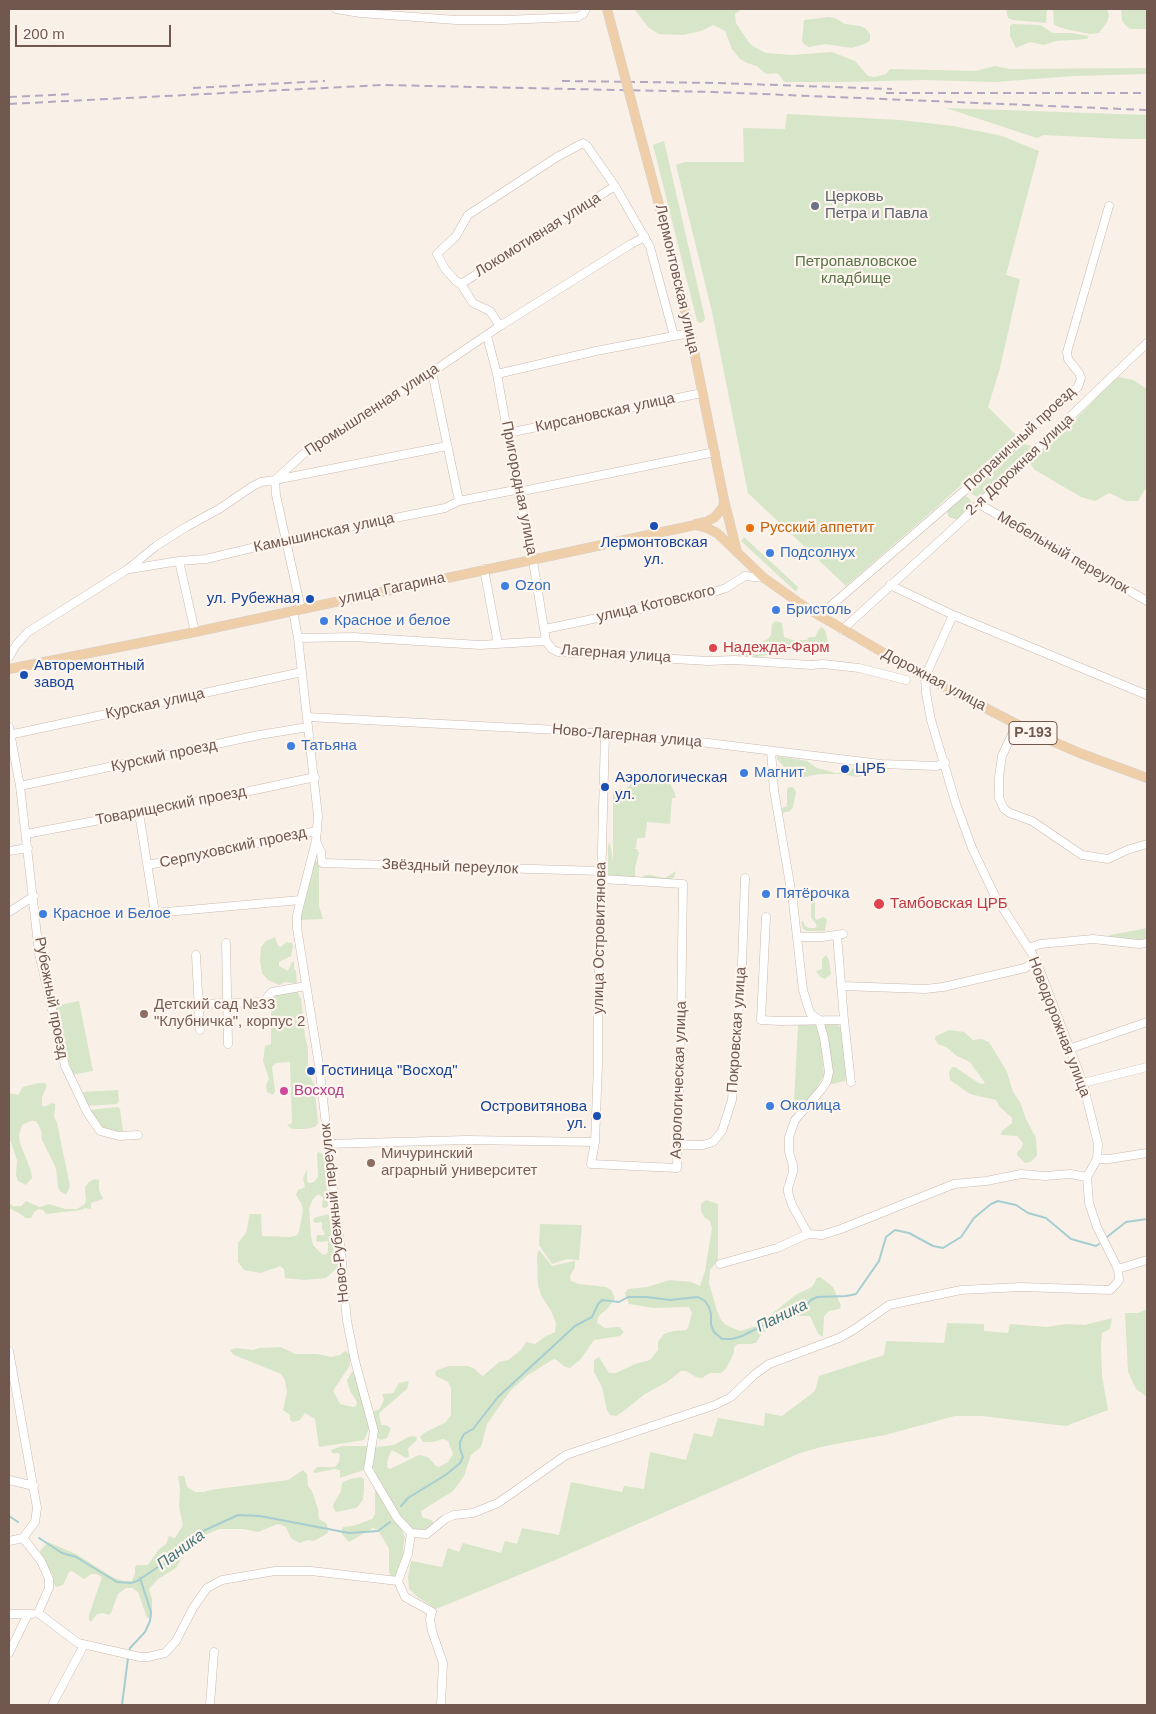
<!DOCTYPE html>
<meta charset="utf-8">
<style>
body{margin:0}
#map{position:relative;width:1156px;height:1714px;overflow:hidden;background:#f9f1e8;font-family:Helvetica,sans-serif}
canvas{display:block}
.frame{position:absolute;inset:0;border:10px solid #70584f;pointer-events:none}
.scale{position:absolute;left:15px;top:25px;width:156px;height:22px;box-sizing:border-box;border:2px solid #70584f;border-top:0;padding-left:6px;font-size:15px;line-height:18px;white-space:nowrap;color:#70584f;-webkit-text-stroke:4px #fdf5ee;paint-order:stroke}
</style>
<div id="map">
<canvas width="1156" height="1714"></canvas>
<div class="frame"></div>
<div class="scale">200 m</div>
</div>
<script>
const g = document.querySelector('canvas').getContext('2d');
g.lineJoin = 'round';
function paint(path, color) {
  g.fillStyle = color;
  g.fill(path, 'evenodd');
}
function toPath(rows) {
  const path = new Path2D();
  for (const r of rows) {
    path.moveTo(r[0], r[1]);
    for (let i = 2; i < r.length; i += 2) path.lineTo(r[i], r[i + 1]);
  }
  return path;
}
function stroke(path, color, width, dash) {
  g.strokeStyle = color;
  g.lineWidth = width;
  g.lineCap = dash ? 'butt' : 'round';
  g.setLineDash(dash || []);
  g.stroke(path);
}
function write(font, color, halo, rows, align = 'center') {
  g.font = font + ' Helvetica,sans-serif';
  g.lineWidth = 4.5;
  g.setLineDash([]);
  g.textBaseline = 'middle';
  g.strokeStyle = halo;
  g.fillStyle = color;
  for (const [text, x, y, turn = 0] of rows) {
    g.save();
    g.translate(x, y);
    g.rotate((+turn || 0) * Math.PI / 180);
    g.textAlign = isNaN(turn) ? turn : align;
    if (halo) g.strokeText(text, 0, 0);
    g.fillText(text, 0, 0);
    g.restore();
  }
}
paint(toPath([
 [634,9,742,9,735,14,736,23,750,44,760,50,766,53,792,55,832,52,855,61,868,76,874,77,886,74,890,69,976,71,995,66,1010,69,1147,68,1147,74,1073,76,996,82,924,80,841,82,784,82,781,77,777,73,766,74,757,66,747,63,740,59,732,49,725,31,713,25,701,31,683,35,659,34,649,28],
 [1006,9,1047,9,1046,23,1013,20,1008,18],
 [1053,9,1107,9,1109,16,1107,22,1099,33,1090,34,1065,29,1054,25],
 [1121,9,1147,9,1147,29,1130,29,1125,25,1122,20],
 [829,17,835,18,845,24,860,26,865,28,870,34,870,40,867,43,852,48,825,44,809,47,804,44,802,41,804,20],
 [1012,24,1040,25,1053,33,1071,33,1089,36,1087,39,1056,41,1044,45,1030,42,1016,48,1010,36,1010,26],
 [946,108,1147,115,1147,139,1125,139,1044,135,1037,138],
 [787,114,900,120,953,126,1002,136,1039,151,1006,275,1020,279,1000,368,988,407,1016,435,937,507,846,586,748,493,712,312,676,165,685,162,744,162,743,128,785,129],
 [664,141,705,318,704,321,700,323,697,321,653,145],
 [1119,377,1133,380,1147,389,1147,486,1138,501,1126,501,1109,493,1095,501,1081,497,1035,470,1030,464,1030,461,1069,426,1115,379],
 [1022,443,1034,447,980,499,972,494,969,491],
 [964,495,969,498,974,505,959,520,951,518,948,516,947,510],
 [744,537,798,587,797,591,794,590,741,541],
 [775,621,782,623,784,637,792,640,807,640,809,637,815,637,819,629,822,627,826,632,828,644,819,653,810,654,805,653,804,645,801,643,789,645,780,653,745,659,739,656,736,651,737,648,750,646,768,639,771,635,772,624],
 [777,756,807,761,817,768,836,773,847,772,858,765,865,768,866,772,858,777,840,774,820,774,796,779,793,777,785,779,783,776,783,766,777,759],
 [634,781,670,783,674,791,676,798,672,798,670,824,647,822,645,838,637,838,636,847,634,849,637,849,639,853,635,867,635,877,642,877,645,875,650,875,665,878,676,871,674,877,668,881,608,875,608,846,610,842,613,862,613,789,626,789],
 [789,787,793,787,796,792,793,807,790,811,783,813,780,812,780,809,787,806,787,789],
 [315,861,319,862,319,906,323,919,300,920],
 [812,892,815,897,815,918,817,920,823,917,827,919,825,931,807,931,803,929,801,922,803,921,805,926,809,928,815,928,817,926,811,917,811,899,810,893],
 [1147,928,1147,939,1143,941,1108,937,1110,935],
 [275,937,278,946,281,947,286,942,292,943,293,946,291,956,279,962,279,966,288,971,292,962,294,962,294,969,296,971,297,984,285,982,279,985,268,980,262,973,260,960,261,947,266,941],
 [826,955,829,960,831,974,825,979,820,977,816,971,822,969,822,959],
 [298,990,299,997,301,998,305,1036,308,1049,308,1072,314,1084,318,1123,315,1127,304,1129,292,1129,287,1125,292,1123,290,1062,276,1063,272,1067,275,1091,273,1095,267,1092,266,1085,269,1079,263,1061,265,1046,271,1044,271,1010,267,1003,274,994],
 [79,1001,93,1071,71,1075,67,1065,54,1006],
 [824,1024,838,1025,841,1028,847,1077,845,1081,828,1085],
 [798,1025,816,1025,821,1041,824,1075,810,1101,807,1102,794,1102],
 [949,1030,964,1032,973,1040,982,1039,989,1042,1007,1072,1013,1092,1020,1102,1026,1119,1036,1138,1037,1156,1030,1162,1025,1163,1017,1155,1018,1151,1021,1149,1023,1143,1017,1136,1001,1135,1002,1131,1012,1123,1012,1118,1000,1107,996,1100,970,1094,950,1080,949,1072,952,1067,955,1067,977,1082,982,1084,985,1083,970,1062,957,1056,946,1047,938,1044,935,1039,936,1036],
 [39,1083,45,1083,47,1086,42,1097,42,1105,44,1107,52,1103,55,1104,55,1108,54,1117,57,1123,70,1186,66,1195,60,1191,58,1187,56,1168,42,1140,41,1130,36,1121,31,1121,22,1125,19,1135,20,1143,31,1171,32,1178,26,1185,18,1181,16,1175,17,1160,9,1137,9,1093,18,1095,23,1087],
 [118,1090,119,1101,117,1104,87,1106,83,1092],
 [118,1107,120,1109,123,1131,107,1132,104,1130,89,1110],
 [318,1152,323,1154,325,1162,328,1206,325,1208,322,1207,323,1197,318,1194,313,1199,309,1208,311,1236,313,1245,323,1255,327,1254,328,1251,328,1241,319,1242,316,1241,317,1235,323,1235,325,1234,322,1229,322,1222,316,1223,313,1221,314,1218,328,1214,330,1217,338,1267,326,1278,304,1280,285,1278,284,1269,280,1266,261,1273,244,1270,238,1262,238,1243,246,1233,250,1214,261,1214,262,1236,289,1237,296,1236,299,1232,303,1210,301,1203,296,1195,298,1190,305,1187,303,1178,307,1169,307,1181,309,1183,314,1182,318,1177,317,1154],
 [94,1179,99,1180,99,1190,103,1199,91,1203,91,1209,85,1208,82,1210,46,1214,43,1210,39,1209,34,1212,31,1218,26,1218,17,1212,9,1208,9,1203,13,1206,21,1206,26,1201,40,1207,49,1204,65,1209,77,1209,85,1204,86,1200,85,1187,89,1182],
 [706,1200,718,1204,718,1260,710,1270,709,1283,717,1311,721,1320,726,1325,740,1331,756,1326,797,1294,812,1287,817,1278,820,1277,833,1287,841,1306,839,1309,829,1311,824,1316,823,1337,818,1334,810,1316,798,1316,762,1333,756,1343,750,1344,738,1344,734,1347,734,1353,726,1369,721,1373,710,1373,702,1378,696,1377,686,1371,681,1371,667,1382,645,1394,621,1413,616,1416,610,1415,607,1410,602,1387,594,1372,594,1360,599,1357,609,1373,616,1373,635,1364,650,1360,658,1350,658,1342,664,1334,673,1331,686,1330,688,1328,692,1313,689,1307,653,1308,629,1304,625,1293,628,1289,647,1287,670,1280,691,1282,700,1286,705,1271,712,1228,710,1221,705,1218,701,1211,701,1204],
 [540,1224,582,1225,579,1260,567,1259,552,1264,539,1245],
 [539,1250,552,1266,575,1261,575,1267,570,1276,571,1281,579,1284,606,1287,611,1290,615,1298,609,1307,598,1317,597,1323,605,1328,619,1327,624,1332,620,1336,594,1340,580,1360,570,1368,565,1367,555,1359,552,1360,528,1375,511,1390,487,1424,481,1447,471,1455,464,1476,453,1491,421,1511,422,1517,431,1520,433,1522,433,1525,421,1532,415,1531,411,1528,405,1520,402,1521,400,1526,405,1537,403,1547,404,1556,396,1577,391,1577,389,1572,389,1549,378,1530,373,1528,349,1542,341,1533,343,1527,353,1526,372,1519,375,1514,375,1493,377,1477,373,1467,375,1449,377,1447,394,1445,408,1437,414,1436,417,1438,416,1441,408,1448,409,1457,406,1458,392,1450,388,1458,387,1467,390,1469,419,1455,428,1457,436,1466,439,1467,448,1462,453,1454,448,1441,443,1439,433,1442,423,1442,420,1437,424,1433,446,1422,451,1415,451,1388,448,1382,436,1376,435,1373,437,1370,449,1366,468,1366,475,1369,481,1375,483,1376,499,1362,508,1360,521,1350,526,1342,535,1344,546,1336,555,1332,556,1323,551,1311,541,1295,538,1285,537,1254],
 [1147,1309,1147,1397,1136,1389,1128,1372,1125,1313,1138,1313],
 [1112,1318,1110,1329,1102,1333,1101,1346,1102,1376,1108,1410,1066,1426,982,1416,955,1416,885,1435,825,1446,800,1453,553,1561,436,1609,419,1598,409,1589,408,1577,411,1561,442,1567,448,1548,459,1552,463,1543,501,1553,505,1541,517,1544,522,1528,559,1535,571,1482,622,1492,624,1486,644,1489,650,1452,686,1460,694,1433,712,1437,718,1418,764,1426,765,1413,782,1416,815,1391,819,1376,884,1355,886,1341,944,1343,947,1323,984,1324,984,1331,1008,1333,1010,1324,1047,1327,1066,1324,1085,1325],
 [281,1347,295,1354,317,1354,331,1357,340,1355,345,1351,350,1354,350,1365,333,1391,340,1404,353,1407,356,1406,357,1402,350,1391,347,1380,352,1372,354,1371,369,1429,364,1440,319,1447,315,1419,305,1413,300,1420,293,1422,290,1420,290,1415,283,1410,287,1392,285,1380,281,1374,234,1355,230,1350,236,1348,253,1350,259,1348],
 [409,1381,407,1389,379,1413,381,1425,386,1425,391,1428,387,1438,381,1440,378,1438,374,1419,374,1411,379,1410,384,1400,382,1394,393,1393,399,1383],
 [342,1446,369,1446,368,1464,364,1470,340,1478,340,1470,335,1469,315,1473,313,1472,317,1467,335,1467,339,1462,340,1455,338,1453,332,1453,331,1450],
 [303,1470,307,1474,308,1486,312,1491,318,1509,319,1519,327,1524,328,1533,314,1541,308,1540,299,1543,291,1538,286,1527,278,1524,258,1532,243,1529,219,1529,207,1534,191,1543,176,1568,158,1579,149,1589,152,1599,152,1618,147,1618,138,1592,132,1588,126,1588,118,1594,111,1613,109,1615,103,1613,97,1614,91,1622,89,1620,89,1615,102,1577,97,1574,91,1574,84,1579,72,1571,69,1572,63,1585,56,1587,54,1584,53,1575,41,1554,40,1551,48,1542,76,1554,114,1578,124,1581,132,1581,135,1573,135,1567,137,1565,148,1565,158,1550,166,1544,169,1536,175,1538,183,1525,179,1507,180,1489,178,1476,184,1476,187,1487,195,1492,204,1492,210,1490,288,1480],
 [361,1477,364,1479,364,1490,363,1499,359,1505,356,1508,336,1512,333,1508,334,1503,341,1491,342,1483,350,1479]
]), '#d7e5c8');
stroke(toPath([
 [1107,1237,1126,1222,1147,1219],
 [401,1506,408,1498,447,1474,460,1463,463,1457,460,1449,460,1442,464,1434,473,1429,498,1397,575,1326,592,1317,598,1304,602,1300,619,1302,628,1297,646,1297,670,1300,698,1297,705,1301,709,1307,711,1314,711,1325,714,1332,722,1339,732,1339,742,1336,766,1324,787,1310,804,1308,811,1300,817,1297,846,1296,856,1294,879,1261,886,1237,895,1230,909,1233,933,1246,943,1248,961,1237,974,1218,991,1204,998,1201,1016,1205,1028,1213,1046,1218,1071,1239,1096,1246,1099,1244],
 [9,1516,18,1522],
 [39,1538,62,1553,76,1557,117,1582,131,1583,137,1581,158,1567,168,1563,184,1549,193,1538,201,1532,238,1515,260,1516,349,1533,378,1531,390,1522],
 [129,1652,130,1648,145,1632,150,1621,151,1612,140,1578],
 [122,1705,128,1658]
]), '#a6ced1', 2);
const minor = toPath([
 [336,9,360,13,456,20,504,20,578,17,583,14,586,9],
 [461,284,615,186],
 [500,326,490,311,473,303,461,284,456,281,445,269,437,254,456,236,468,215,557,157,583,143,587,146,615,186,650,247,674,336,690,333],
 [487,336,497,374,518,492,531,549,546,641],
 [432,372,459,501],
 [497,374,596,351,674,336],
 [508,433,702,393],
 [979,504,1147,601],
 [179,561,195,632],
 [130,569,179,561,206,559,285,540,445,508,459,501,515,490,518,492,715,452],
 [484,569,498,644],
 [890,585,953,615,1147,695],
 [301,609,276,495,275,480,447,446],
 [293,611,298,638,318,816,316,841,297,915,297,928,319,1065,342,1262,343,1280,347,1321,355,1361,374,1431,368,1469,397,1518,411,1533],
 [819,616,964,491,1078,387,1081,378,1079,373,1068,359,1067,352,1109,206],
 [545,629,631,611,717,591,726,588,745,576,764,578],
 [842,630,956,526,1147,343],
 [298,638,354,637,480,645,546,641,552,649,558,652,708,661,734,660,811,665,823,664,859,668,906,680],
 [9,657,16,645,28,632,128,569,156,546,186,527,219,509,253,486,261,482,275,480,309,449,432,372,500,326,631,244,645,237],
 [307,717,558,730,700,742,881,764,937,766,945,762],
 [1017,724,1002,756,999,777,999,798,1004,809,1010,813,1032,821,1082,855,1108,859,1127,850,1147,844],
 [9,727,20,786,39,953,65,1066,87,1112,100,1131,119,1136,138,1135],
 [9,735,302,672],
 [771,751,774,790,793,902,803,990,810,1013,819,1020,824,1038,829,1072,827,1081,821,1090,795,1120,789,1137,789,1152,793,1165,793,1172,788,1188,788,1192,792,1205,808,1234,822,1235,841,1229,954,1184,986,1181,1021,1174,1045,1176,1070,1174,1087,1177],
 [20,786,259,735,308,727],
 [139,813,155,913,300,900],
 [26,834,222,797,315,777],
 [316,841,321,852,322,863,602,871],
 [9,851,28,848],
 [148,865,317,831],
 [602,879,683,884,681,1022,677,1168,591,1164,595,1142,598,1065,598,1001,605,734],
 [9,912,34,896],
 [766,917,761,1020,780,1021,844,1020,851,1082],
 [837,935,844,1020],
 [797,937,822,937,843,934],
 [226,943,228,1044],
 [1029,948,1040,944,1093,939,1139,944,1147,943],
 [196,955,200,1030],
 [842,986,925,989,943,987,1025,968,1036,960],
 [198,1004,263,1002,272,992,306,986],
 [1069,1049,1147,1022],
 [1083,1083,1147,1067],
 [327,1144,466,1140,595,1142],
 [677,1145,703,1145,713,1142,722,1131,732,1100,742,965,745,878],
 [1097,1159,1109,1159,1147,1153],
 [720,1264,777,1248,808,1234],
 [1118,1269,1147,1260],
 [9,1351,37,1508,35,1522,23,1538],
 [9,1480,34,1486],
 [411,1533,427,1534,445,1519,454,1515,473,1513,498,1503,566,1455,715,1405,731,1397,754,1375,769,1364,839,1338,855,1329,889,1305,961,1290,1021,1287,1110,1290,1116,1284,1119,1280,1118,1269,1097,1227,1089,1203,1087,1177,1097,1159,1098,1144,1083,1083,1036,960,995,896,972,848,956,804,931,720,926,693,925,677,953,615],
 [23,1538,41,1561,49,1579,49,1588,38,1613,78,1643,140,1657,148,1657,165,1653,176,1641,193,1608,207,1588,222,1580,275,1571,311,1571,398,1581,408,1554,411,1533],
 [9,1541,23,1538],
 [398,1581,405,1597,432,1612,430,1619,432,1631,443,1663,441,1705],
 [9,1614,32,1614],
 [9,1653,28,1614],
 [52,1705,84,1645],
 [210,1705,214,1652]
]);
const major = toPath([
 [641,138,664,223,690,331,724,500,737,552],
 [696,524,706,522,715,517,723,507,724,501],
 [9,669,195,632,695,525,707,528,717,533,764,578,805,607,925,677,1040,736,1082,754,1147,778]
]);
stroke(minor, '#cab9af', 9);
stroke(major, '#d7d0ce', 10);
stroke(minor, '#fff', 8);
stroke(major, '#efcfa9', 9);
stroke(toPath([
 [562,81,717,83,892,89],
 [193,88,325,81],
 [886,93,1147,93],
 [9,97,73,94],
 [9,104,382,85,714,92,1147,110]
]), '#b3a8c2', 2, [8, 5]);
const majorBridge = toPath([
 [607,9,641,138]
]);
stroke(majorBridge, '#d7d0ce', 10, []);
stroke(majorBridge, '#efcfa9', 9);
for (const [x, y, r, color] of [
 [815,206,5,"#6b7280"],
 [654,526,5,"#1a4fb4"],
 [750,528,5,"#e8710a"],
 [770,553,5,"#3f7fe0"],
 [505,586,5,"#3f7fe0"],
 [310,599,5,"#1a4fb4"],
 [776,610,5,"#3f7fe0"],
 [324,621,5,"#3f7fe0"],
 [713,648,5,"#e0444e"],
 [24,675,5,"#1a4fb4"],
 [291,746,5,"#3f7fe0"],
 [845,769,5,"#1a4fb4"],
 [744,773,5,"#3f7fe0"],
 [605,787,5,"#1a4fb4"],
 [766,894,5,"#3f7fe0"],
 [879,904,6,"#e0444e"],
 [43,914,5,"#3f7fe0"],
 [144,1014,5,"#8d6e63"],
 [311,1071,5,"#1a4fb4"],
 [284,1091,5,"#d1479c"],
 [770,1106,5,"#3f7fe0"],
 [597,1116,5,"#1a4fb4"],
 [371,1163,5,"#8d6e63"]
]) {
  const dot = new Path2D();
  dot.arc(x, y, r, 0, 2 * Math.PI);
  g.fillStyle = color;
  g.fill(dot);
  stroke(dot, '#fdf5ee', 2);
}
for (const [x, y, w] of [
 [1033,733,48]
]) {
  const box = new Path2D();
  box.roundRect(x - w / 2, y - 11.5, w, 23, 4);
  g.fillStyle = '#fdf5ee';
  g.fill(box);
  stroke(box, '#70584f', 1);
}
write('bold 14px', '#70584f', null, [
 ["Р-193",1033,733]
]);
write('15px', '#5b616d', '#fdf5ee', [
 ["Церковь",825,197],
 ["Петра и Павла",825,214]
], 'left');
write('15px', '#70584f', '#fdf5ee', [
 ["Локомотивная улица",538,235,-32],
 ["Лермонтовская улица",677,279,77],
 ["Промышленная улица",372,410,-33],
 ["Кирсановская улица",605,413,-12],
 ["Пограничный проезд",1020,439,-43],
 ["2-я Дорожная улица",1020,465,-43],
 ["Пригородная улица",519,488,79],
 ["Камышинская улица",324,533,-12],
 ["Мебельный переулок",1063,553,30],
 ["улица Гагарина",392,589,-12],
 ["улица Котовского",656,604,-13],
 ["Лагерная улица",616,654,4],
 ["Дорожная улица",934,680,28],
 ["Курская улица",155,704,-12],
 ["Ново-Лагерная улица",627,736,5],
 ["Курский проезд",164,756,-12],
 ["Товарищеский проезд",171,806,-11],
 ["Серпуховский проезд",233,848,-12],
 ["Звёздный переулок",450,867,2],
 ["улица Островитянова",600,938,-89],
 ["Рубежный проезд",51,998,79],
 ["Новодорожная улица",1059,1027,69],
 ["Покровская улица",737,1030,-86],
 ["Аэрологическая улица",679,1080,-88],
 ["Ново-Рубежный переулок",335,1213,-96]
]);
write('15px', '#5a7449', '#fdf5ee', [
 ["Петропавловское",856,262],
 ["кладбище",856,279]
]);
write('15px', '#c56008', '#fdf5ee', [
 ["Русский аппетит",760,528]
], 'left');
write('15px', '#164399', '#fdf5ee', [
 ["Лермонтовская",654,543,"center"],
 ["ул.",654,560,"center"],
 ["ул. Рубежная",300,599,"right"],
 ["Авторемонтный",34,666],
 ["завод",34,683],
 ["ЦРБ",855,769],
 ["Аэрологическая",615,778],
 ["ул.",615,795],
 ["Гостиница \"Восход\"",321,1071],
 ["Островитянова",587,1107,"right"],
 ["ул.",587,1124,"right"]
], 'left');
write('15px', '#366cbe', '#fdf5ee', [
 ["Подсолнух",780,553],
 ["Ozon",515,586],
 ["Бристоль",786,610],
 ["Красное и белое",334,621],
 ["Татьяна",301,746],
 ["Магнит",754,773],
 ["Пятёрочка",776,894],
 ["Красное и Белое",53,914],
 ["Околица",780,1106]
], 'left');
write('15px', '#be3a42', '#fdf5ee', [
 ["Надежда-Фарм",723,648],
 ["Тамбовская ЦРБ",890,904]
], 'left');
write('15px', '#785e54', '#fdf5ee', [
 ["Детский сад №33",154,1005],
 ["\"Клубничка\", корпус 2",154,1022],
 ["Мичуринский",381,1154],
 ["аграрный университет",381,1171]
], 'left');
write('15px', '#b23c85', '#fdf5ee', [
 ["Восход",294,1091]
], 'left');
write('italic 16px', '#48767a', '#fdf5ee', [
 ["Паника",782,1316,-26],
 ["Паника",181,1550,-37]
]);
</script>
